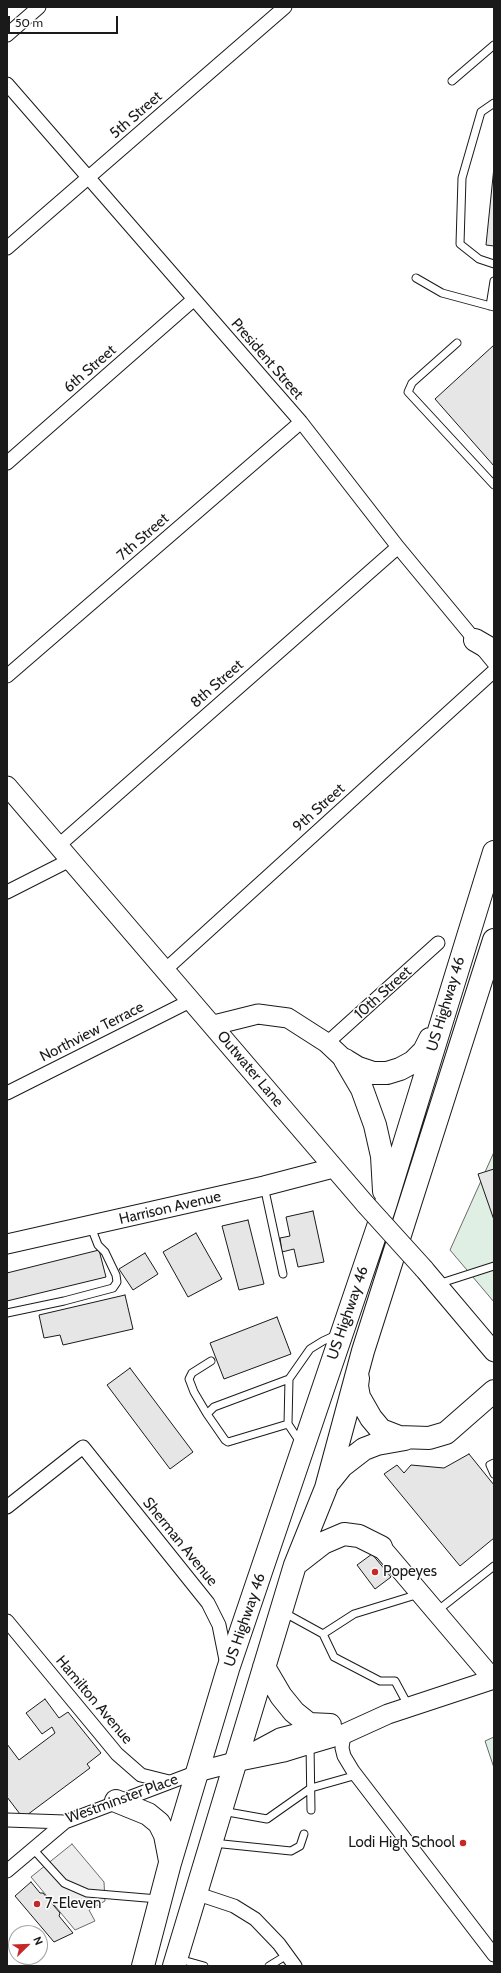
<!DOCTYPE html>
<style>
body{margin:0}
#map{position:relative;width:501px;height:1973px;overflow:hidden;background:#fff;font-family:Cabin,sans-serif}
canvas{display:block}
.frame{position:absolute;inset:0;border:8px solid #1a1a1a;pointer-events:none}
.north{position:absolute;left:8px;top:1925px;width:40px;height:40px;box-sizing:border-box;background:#fff;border:1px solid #a3a3a3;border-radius:50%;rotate:67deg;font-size:11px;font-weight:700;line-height:16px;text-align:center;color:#1a1a1a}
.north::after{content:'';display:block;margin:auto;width:14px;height:18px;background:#c62828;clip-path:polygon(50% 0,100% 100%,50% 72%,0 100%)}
.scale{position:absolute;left:8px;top:16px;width:110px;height:18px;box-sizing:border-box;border:2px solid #1a1a1a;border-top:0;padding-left:5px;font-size:12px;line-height:14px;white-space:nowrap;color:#1a1a1a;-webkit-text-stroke:3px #fff;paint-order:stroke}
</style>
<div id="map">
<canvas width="501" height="1973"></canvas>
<div class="frame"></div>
<div class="north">N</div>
<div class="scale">50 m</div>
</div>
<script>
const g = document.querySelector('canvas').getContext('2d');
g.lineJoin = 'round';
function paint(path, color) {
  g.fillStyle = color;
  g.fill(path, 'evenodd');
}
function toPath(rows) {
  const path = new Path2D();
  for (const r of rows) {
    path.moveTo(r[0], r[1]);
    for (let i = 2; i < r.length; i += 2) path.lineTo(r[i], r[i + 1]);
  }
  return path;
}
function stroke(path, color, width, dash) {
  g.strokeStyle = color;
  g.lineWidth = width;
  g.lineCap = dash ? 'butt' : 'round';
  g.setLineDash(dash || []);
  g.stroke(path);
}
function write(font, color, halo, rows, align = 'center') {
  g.font = font + ' Cabin,sans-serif';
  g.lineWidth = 3;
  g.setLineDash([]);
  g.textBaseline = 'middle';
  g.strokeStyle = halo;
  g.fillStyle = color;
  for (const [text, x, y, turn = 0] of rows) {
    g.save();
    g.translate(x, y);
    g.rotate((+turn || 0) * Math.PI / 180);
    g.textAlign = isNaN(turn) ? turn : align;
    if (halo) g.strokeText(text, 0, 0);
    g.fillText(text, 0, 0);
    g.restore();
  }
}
const green = toPath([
 [494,1152,494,1302,450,1250,494,1152],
 [494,1737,494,1768,485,1741,494,1737]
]);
paint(green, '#e0efe3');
stroke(green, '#6a6a6a', 1);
const parking = toPath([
 [72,1844,104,1882,105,1901,89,1910,95,1921,75,1930,31,1877,72,1844]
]);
paint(parking, '#ededed');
stroke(parking, '#6a6a6a', 1);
const building = toPath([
 [494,167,494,246,486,245,494,167],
 [494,345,494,466,435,399,494,345],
 [494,1169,494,1220,478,1174,494,1169],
 [313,1211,324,1262,298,1267,294,1249,282,1252,280,1238,290,1236,286,1217,313,1211],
 [248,1220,264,1284,239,1290,222,1226,248,1220],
 [196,1233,222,1279,188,1297,163,1252,196,1233],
 [99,1250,106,1277,7,1301,7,1273,99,1250],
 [145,1253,158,1274,133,1290,119,1269,145,1253],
 [125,1295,133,1329,63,1345,60,1335,44,1338,39,1315,125,1295],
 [277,1317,291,1354,224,1379,210,1343,277,1317],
 [130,1368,193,1452,170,1469,107,1385,130,1368],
 [469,1454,494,1485,494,1538,460,1566,384,1474,397,1465,404,1473,411,1465,444,1468,469,1454],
 [372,1554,391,1577,375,1589,357,1565,372,1554],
 [45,1699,59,1718,68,1712,101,1753,87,1764,90,1768,23,1818,7,1797,7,1744,19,1760,55,1733,52,1727,42,1734,26,1713,45,1699],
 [31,1882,40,1893,43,1893,60,1913,59,1916,73,1933,54,1942,15,1896,31,1882]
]);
paint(building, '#e6e6e6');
stroke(building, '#1a1a1a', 1);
const lane = toPath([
 [452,81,494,45],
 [494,103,481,112,462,178,460,244,479,259,494,264],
 [416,278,442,293,494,307],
 [490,306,494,281],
 [457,343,412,383,408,392,494,485],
 [264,1186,283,1274],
 [438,1284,494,1266],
 [7,1313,64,1301,113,1288,117,1282,116,1275,105,1252,98,1245,91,1227],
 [207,1414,194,1392,189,1379,192,1373,211,1361],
 [288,1424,289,1379],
 [300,1442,288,1424,228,1442,225,1440,207,1414,214,1407,289,1379,310,1349,323,1341,336,1335],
 [494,1463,490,1465,494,1474],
 [437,1611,494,1566],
 [283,1612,323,1634,334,1657,380,1681,395,1681,409,1707],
 [323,1634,354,1614,419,1594],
 [310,1744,311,1810],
 [222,1811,267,1819,311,1788,357,1775],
 [213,1843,291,1851,300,1846,304,1834],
 [33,1849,64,1883,87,1893,158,1899],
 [179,1959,204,1966],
 [269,1966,287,1955]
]);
const street = toPath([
 [7,35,39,7],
 [7,84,301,422,398,547,494,663],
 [7,248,285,7],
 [7,463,193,300],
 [7,676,301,422],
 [58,846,398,547],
 [7,892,70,860],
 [165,970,494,671],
 [327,1043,438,943],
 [7,1093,192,1000],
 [7,1507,83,1447,208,1603,219,1625,227,1665],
 [7,1621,117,1754,141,1775,169,1782],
 [344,1734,342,1748,344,1756,353,1771,494,1955],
 [7,1820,65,1822,197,1772],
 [7,1871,65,1822],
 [195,1893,234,1906,255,1919,279,1944,295,1966]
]);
const secondary = toPath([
 [7,786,366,1205],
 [214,1025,258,1014,288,1018,327,1043,345,1060],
 [7,1244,264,1186,333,1168],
 [424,1269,494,1352],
 [381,1547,493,1679],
 [254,1752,280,1738,326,1726],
 [197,1772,235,1762,284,1752,310,1744,344,1734,388,1714,494,1679]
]);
const highway = toPath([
 [475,640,494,651],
 [345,1060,362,1089,375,1125,382,1156,384,1191],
 [345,1060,358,1068,373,1073,387,1073,400,1069,413,1062,424,1051,430,1039],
 [358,1378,357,1386,359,1397,371,1418,381,1430,399,1437,429,1438,446,1433,494,1391],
 [330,1481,342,1466,364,1449,377,1444,405,1439],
 [296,1564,323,1543,344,1534,359,1536,381,1547],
 [264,1667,281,1696,294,1712,309,1724,330,1725],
 [116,1801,148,1814,159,1823,165,1835,170,1861],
 [143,1966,170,1863,228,1669,385,1206,494,852],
 [174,1966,295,1565,326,1488,363,1351,494,940]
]);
stroke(lane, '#1a1a1a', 9);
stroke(street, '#1a1a1a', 15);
stroke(secondary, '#1a1a1a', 21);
stroke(highway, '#1a1a1a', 24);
stroke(lane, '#fff', 7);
stroke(street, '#fff', 13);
stroke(secondary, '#fff', 19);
stroke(highway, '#fff', 22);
const secondaryBridge = toPath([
 [366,1205,424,1269]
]);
stroke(secondaryBridge, '#1a1a1a', 21, []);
stroke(secondaryBridge, '#fff', 19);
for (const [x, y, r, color] of [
 [375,1572,4,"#c62828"],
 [463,1843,4,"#c62828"],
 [37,1904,4,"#c62828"]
]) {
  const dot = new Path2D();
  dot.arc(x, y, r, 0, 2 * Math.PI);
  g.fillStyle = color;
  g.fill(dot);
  stroke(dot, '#fff', 1.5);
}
write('15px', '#1a1a1a', '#fff', [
 ["5th Street",136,115,-41],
 ["President Street",267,359,49],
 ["6th Street",90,369,-41],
 ["7th Street",143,537,-41],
 ["8th Street",217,684,-41],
 ["9th Street",319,808,-42],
 ["10th Street",383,993,-42],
 ["US Highway 46",446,1004,-73],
 ["Northview Terrace",92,1032,-27],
 ["Outwater Lane",250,1069,50],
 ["Harrison Avenue",170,1208,-13],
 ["US Highway 46",348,1313,-71],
 ["Sherman Avenue",180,1542,51],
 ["US Highway 46",245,1620,-71],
 ["Hamilton Avenue",94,1700,50],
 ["Westminster Place",122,1799,-20]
]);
write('15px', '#1a1a1a', '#fff', [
 ["Popeyes",383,1572],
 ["Lodi High School",455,1843,"right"],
 ["7-Eleven",45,1904]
], 'left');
</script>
